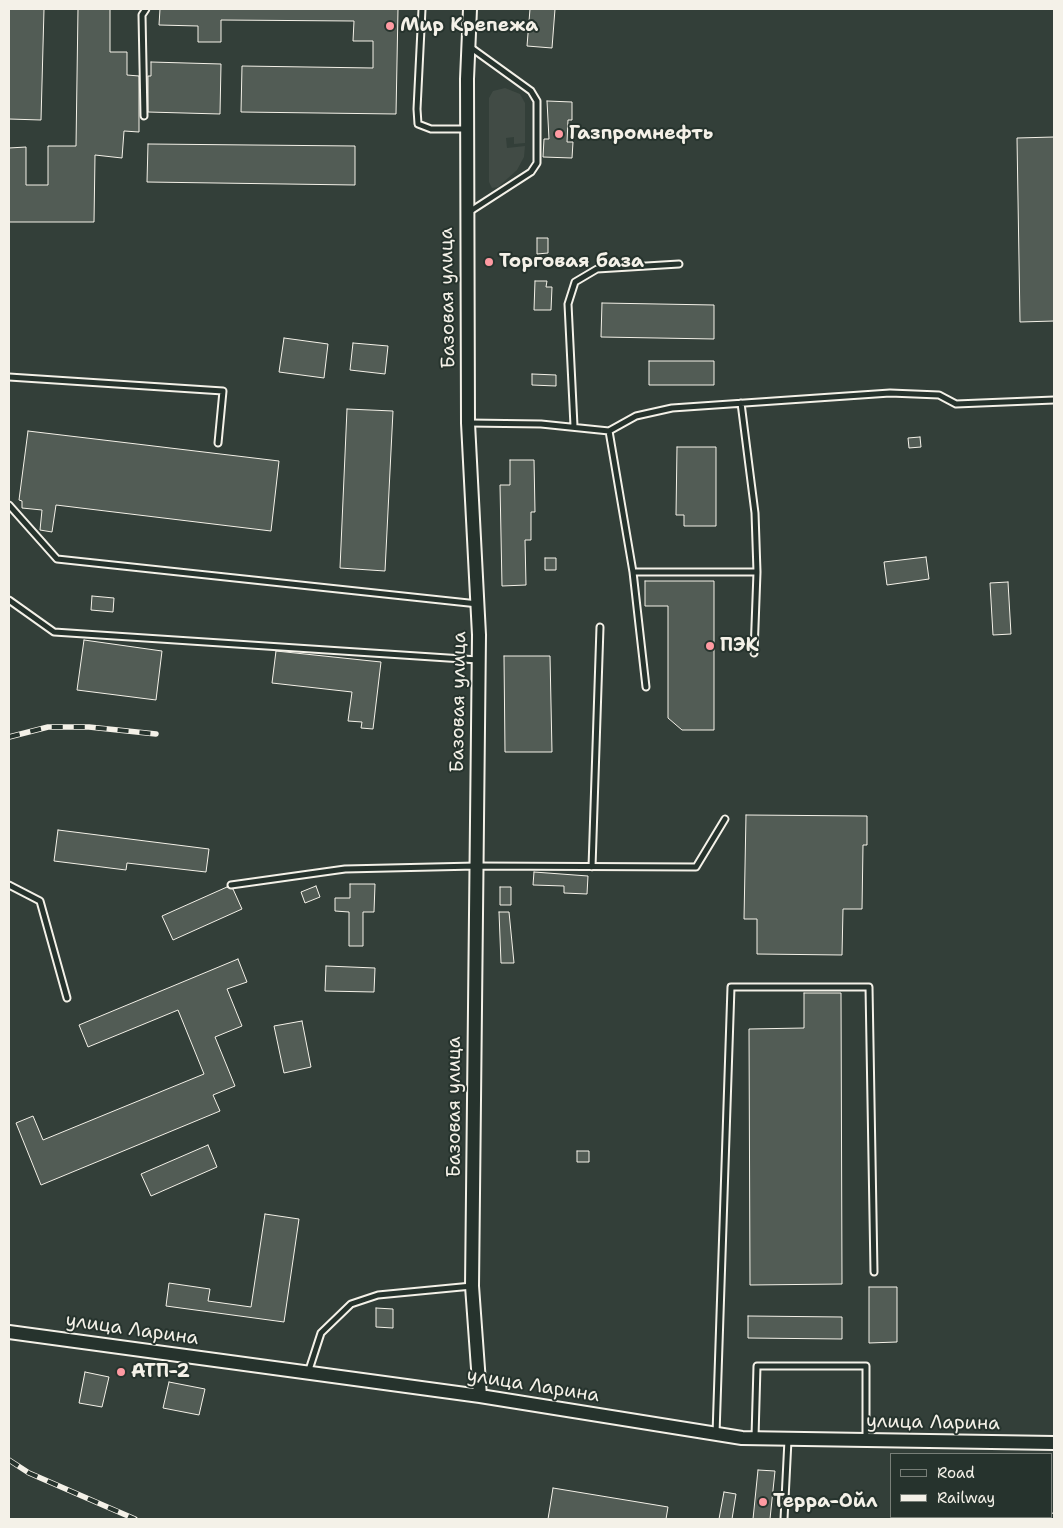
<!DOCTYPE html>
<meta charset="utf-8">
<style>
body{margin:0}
#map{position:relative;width:1063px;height:1528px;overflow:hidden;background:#26332d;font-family:"Shantell Sans",sans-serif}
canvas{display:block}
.frame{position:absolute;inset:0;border:10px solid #f4f1e8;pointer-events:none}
.legend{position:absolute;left:890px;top:1453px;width:162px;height:65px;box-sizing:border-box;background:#26332d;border:1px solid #787f78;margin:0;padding:6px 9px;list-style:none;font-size:15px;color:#f4f1e8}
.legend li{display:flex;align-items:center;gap:10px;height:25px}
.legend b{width:25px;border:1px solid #787f78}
</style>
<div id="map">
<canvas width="1063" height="1528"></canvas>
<div class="frame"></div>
<ul class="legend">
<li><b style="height:6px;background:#26332d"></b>Road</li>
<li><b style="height:6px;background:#f4f1e8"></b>Railway</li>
</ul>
</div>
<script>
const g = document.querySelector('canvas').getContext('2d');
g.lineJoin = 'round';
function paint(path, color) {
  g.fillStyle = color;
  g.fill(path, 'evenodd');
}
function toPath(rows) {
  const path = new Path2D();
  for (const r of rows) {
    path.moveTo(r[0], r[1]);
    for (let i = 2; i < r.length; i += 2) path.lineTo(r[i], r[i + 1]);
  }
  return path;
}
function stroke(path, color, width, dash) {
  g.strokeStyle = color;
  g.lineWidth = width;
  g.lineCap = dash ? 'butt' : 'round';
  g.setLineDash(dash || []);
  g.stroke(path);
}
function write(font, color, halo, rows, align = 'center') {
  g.font = font + ' "Shantell Sans",sans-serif';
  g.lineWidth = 4;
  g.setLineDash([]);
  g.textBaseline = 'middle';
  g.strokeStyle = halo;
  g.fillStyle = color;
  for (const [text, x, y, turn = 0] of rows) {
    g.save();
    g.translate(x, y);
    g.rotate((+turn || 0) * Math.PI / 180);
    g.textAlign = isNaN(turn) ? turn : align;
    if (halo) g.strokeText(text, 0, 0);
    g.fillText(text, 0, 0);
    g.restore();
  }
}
paint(toPath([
 [9,9,1054,9,1054,1519,9,1519],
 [892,1454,1052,1454,1052,1517,892,1517]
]), '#333f39');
paint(toPath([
 [505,88,520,94,525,103,525,143,514,144,514,137,506,138,507,148,525,146,524,157,517,170,498,187,492,188,489,182,489,98,493,91]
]), '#414b45');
const building = toPath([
 [9,9,44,9,41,120,9,119,9,9],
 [78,9,110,9,110,52,127,52,127,75,139,76,139,132,124,131,122,158,95,155,94,222,9,222,9,148,26,147,26,185,48,185,48,146,76,146,78,9],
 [160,9,398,9,396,114,241,112,242,66,373,68,373,41,353,41,354,21,221,20,221,42,198,42,198,26,159,25,160,9],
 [530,9,555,9,552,48,527,46,530,9],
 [151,62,221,64,220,114,148,112,148,76,151,76,151,62],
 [547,101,572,102,572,120,568,120,567,142,573,142,572,158,543,157,544,139,549,139,547,101],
 [1054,137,1054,321,1020,322,1017,138,1054,137],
 [148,144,355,146,355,185,147,182,148,144],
 [537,238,548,238,548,253,537,254,537,238],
 [535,281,547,281,546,287,552,287,551,310,534,310,535,281],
 [602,303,714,305,714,339,601,337,602,303],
 [284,338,328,344,324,378,279,372,284,338],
 [353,343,388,346,385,374,350,370,353,343],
 [649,361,714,361,714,385,649,385,649,361],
 [532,374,556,375,556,386,532,385,532,374],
 [347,409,393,411,385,571,340,568,347,409],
 [28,431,279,461,271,531,56,505,52,532,40,530,42,510,22,508,22,501,19,500,28,431],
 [920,437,921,447,909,448,908,438,920,437],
 [677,447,716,447,716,526,684,526,684,515,676,515,677,447],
 [510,460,534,460,535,512,531,512,531,540,525,540,526,585,502,586,500,485,510,485,510,460],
 [926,557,929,579,887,585,884,562,926,557],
 [545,558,556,558,556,570,545,570,545,558],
 [645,581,714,581,714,730,682,730,668,718,668,606,645,606,645,581],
 [1008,582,1011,634,993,635,990,583,1008,582],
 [92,596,114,598,113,612,91,610,92,596],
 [84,640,162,651,156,700,77,690,84,640],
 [276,651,381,662,373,729,361,728,362,722,348,721,352,692,272,683,276,651],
 [504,656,550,656,552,752,505,752,504,656],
 [746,815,867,816,867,845,863,845,862,909,843,909,842,955,757,954,757,919,744,919,746,815],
 [58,830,209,849,206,872,127,863,126,870,54,861,58,830],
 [534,872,588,876,587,894,564,893,564,886,533,885,534,872],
 [350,884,375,884,374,912,363,912,363,946,349,946,349,912,335,911,335,898,350,898,350,884],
 [316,886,320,897,305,903,301,892,316,886],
 [227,887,233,889,242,909,173,940,162,916,227,887],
 [500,887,511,887,511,905,500,905,500,887],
 [499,912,509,912,514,963,501,963,499,912],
 [238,959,247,982,227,989,242,1026,215,1037,235,1086,213,1095,220,1111,41,1185,16,1123,33,1116,43,1140,204,1074,178,1010,88,1047,79,1025,238,959],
 [326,966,375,968,374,992,325,991,326,966],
 [804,993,841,993,842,1284,750,1285,749,1029,804,1028,804,993],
 [302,1021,311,1067,284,1073,274,1026,302,1021],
 [208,1145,217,1167,151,1196,141,1174,208,1145],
 [577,1151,589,1151,589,1162,577,1162,577,1151],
 [265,1214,299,1219,284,1322,166,1306,169,1283,210,1289,208,1301,251,1307,265,1214],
 [869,1287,897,1287,897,1342,869,1343,869,1287],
 [376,1308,393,1309,393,1328,376,1327,376,1308],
 [748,1316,842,1317,842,1339,748,1338,748,1316],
 [85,1372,109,1377,102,1407,79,1403,85,1372],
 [169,1382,205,1389,199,1415,163,1408,169,1382],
 [758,1470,775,1471,770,1519,753,1519,758,1470],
 [553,1488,668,1507,666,1519,548,1519,553,1488],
 [724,1492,736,1494,732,1519,719,1519,724,1492]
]);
paint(building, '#525c55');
stroke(building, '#f4f1e8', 1);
const service = toPath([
 [422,9,417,109,418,124,431,129,466,129],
 [144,116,142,15,146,9],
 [469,212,531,172,537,163,537,101,531,91,470,47],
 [9,377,223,391,218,443],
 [741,403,755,513,757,572,754,653],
 [469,423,541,424,609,431,636,416,672,408,890,393,939,395,956,404,1054,400],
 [574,426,568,304,575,282,597,269,679,264],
 [609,431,633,572,646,687],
 [9,505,57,559,478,604],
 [633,572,757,572],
 [9,600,54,632,478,660],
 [592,867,600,627],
 [9,885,40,901,67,998],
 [231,885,345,869,476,866,696,867,725,819],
 [308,1373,321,1333,351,1304,378,1295,472,1286],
 [716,1434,731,987,869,987,874,1272],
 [755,1437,757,1366,866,1366,866,1441],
 [784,1519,788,1440]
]);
const tertiary = toPath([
 [470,9,467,79,468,423,479,635,472,1286,480,1396],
 [9,1332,480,1396,742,1438,1054,1443]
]);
stroke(service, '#f4f1e8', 9);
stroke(tertiary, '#f4f1e8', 16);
stroke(service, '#26332d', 5);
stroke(tertiary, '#26332d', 12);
const rail = toPath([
 [9,737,48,727,89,727,156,734],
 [9,1460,29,1473,135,1519],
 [1031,1519,1034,1517],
 [1049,1519,1054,1515]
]);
stroke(rail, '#f4f1e8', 5.5);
stroke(rail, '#26332d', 4, [11]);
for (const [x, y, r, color] of [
 [390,26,5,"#ff9aa2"],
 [559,134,5,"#ff9aa2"],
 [489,262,5,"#ff9aa2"],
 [710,646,5,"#ff9aa2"],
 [121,1372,5,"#ff9aa2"],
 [763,1502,5,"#ff9aa2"]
]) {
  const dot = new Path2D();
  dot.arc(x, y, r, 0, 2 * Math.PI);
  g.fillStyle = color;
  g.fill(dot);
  stroke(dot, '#26332d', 2);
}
write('bold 19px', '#f4f1e8', '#26332d', [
 ["Мир Крепежа",400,26],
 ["Газпромнефть",569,134],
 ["Торговая база",499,262],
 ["ПЭК",720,646],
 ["АТП-2",131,1372],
 ["Терра-Ойл",773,1502]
], 'left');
write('19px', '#f4f1e8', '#26332d', [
 ["Базовая улица",448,298,-91],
 ["Базовая улица",459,702,-89],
 ["Базовая улица",455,1107,-90],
 ["улица Ларина",132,1330,8],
 ["улица Ларина",533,1386,9],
 ["улица Ларина",933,1423,1]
]);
</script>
